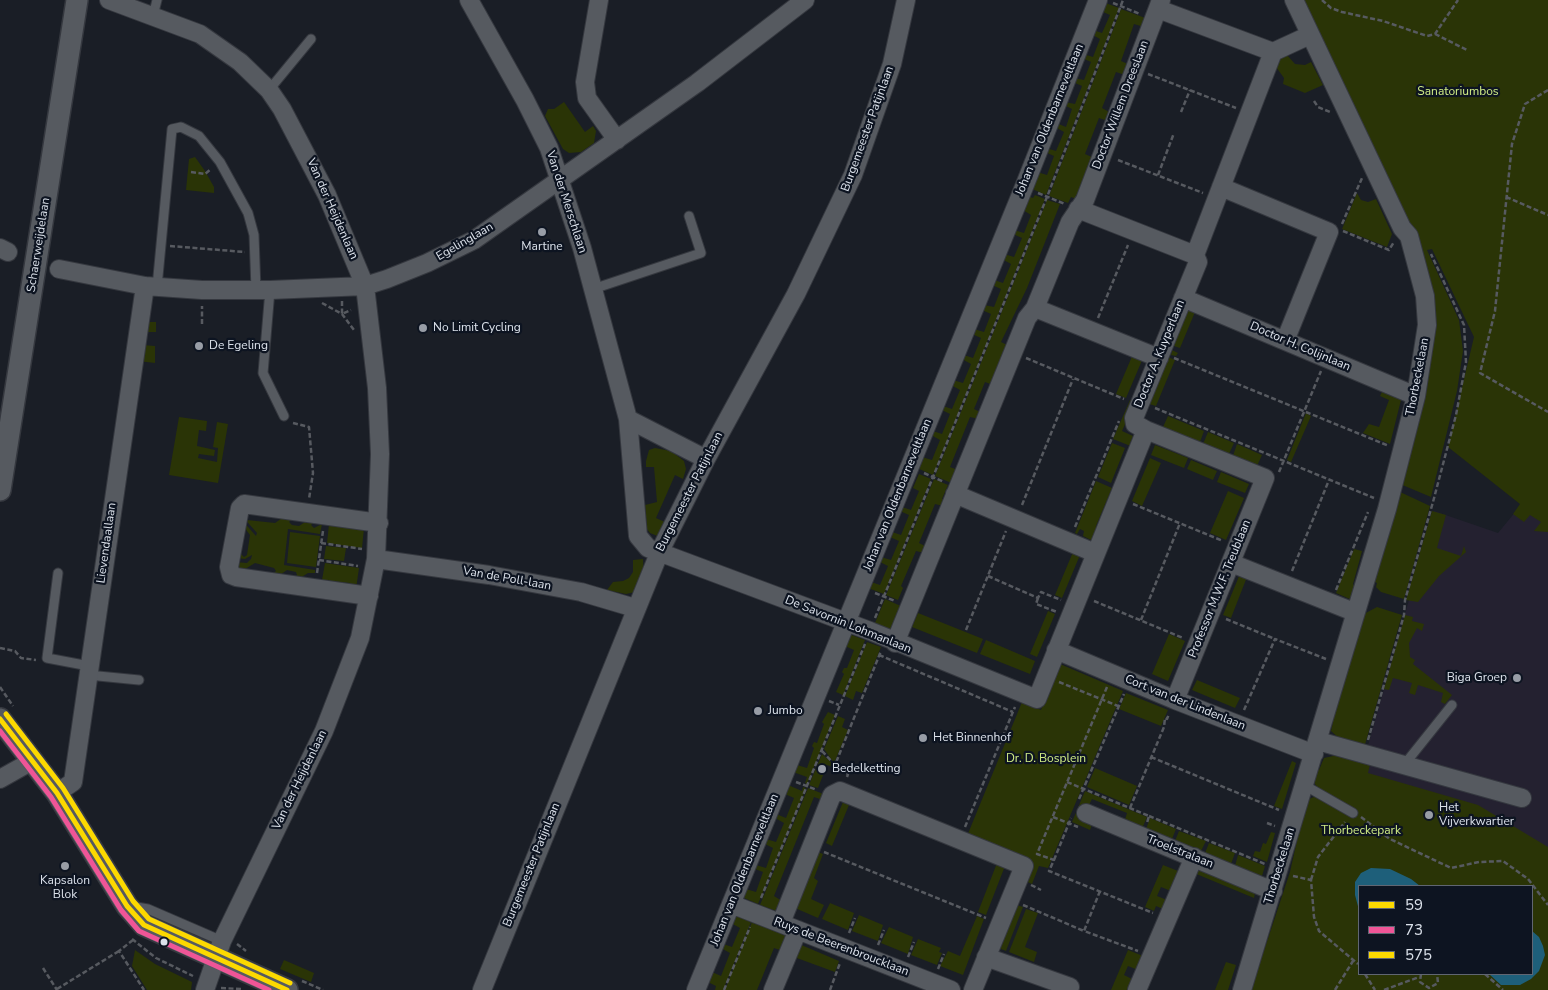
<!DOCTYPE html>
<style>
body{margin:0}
#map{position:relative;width:1548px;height:990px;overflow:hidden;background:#1a1e26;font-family:"Nunito Sans",sans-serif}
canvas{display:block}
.legend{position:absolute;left:1358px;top:885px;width:175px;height:90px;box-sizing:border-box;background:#0d1421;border:1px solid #606672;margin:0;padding:6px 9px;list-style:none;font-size:15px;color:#dce2eb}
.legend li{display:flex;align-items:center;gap:10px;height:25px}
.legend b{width:25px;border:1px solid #606672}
</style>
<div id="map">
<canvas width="1548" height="990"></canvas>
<ul class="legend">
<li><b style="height:6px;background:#fcd900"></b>59</li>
<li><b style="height:6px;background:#ef5597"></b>73</li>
<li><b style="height:6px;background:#fcd900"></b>575</li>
</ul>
</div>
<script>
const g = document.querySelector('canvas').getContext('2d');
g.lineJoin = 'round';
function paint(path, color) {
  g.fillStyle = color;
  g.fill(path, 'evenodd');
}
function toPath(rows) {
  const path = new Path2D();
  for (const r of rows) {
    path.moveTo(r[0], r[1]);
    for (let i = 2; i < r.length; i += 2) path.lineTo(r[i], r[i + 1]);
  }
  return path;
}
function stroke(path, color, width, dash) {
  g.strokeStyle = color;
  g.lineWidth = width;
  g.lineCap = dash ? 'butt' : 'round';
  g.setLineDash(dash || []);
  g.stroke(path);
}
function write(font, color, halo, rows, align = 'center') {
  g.font = font + ' "Nunito Sans",sans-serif';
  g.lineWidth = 4.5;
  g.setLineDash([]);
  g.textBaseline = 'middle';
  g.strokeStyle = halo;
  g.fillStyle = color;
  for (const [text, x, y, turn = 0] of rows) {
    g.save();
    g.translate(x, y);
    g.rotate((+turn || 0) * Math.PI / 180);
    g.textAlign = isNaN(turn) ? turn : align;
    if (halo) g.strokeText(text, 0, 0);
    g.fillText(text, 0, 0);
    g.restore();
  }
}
paint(toPath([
 [1521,505,1548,527,1548,855,1478,806,1360,774,1434,511,1498,533]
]), '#242130');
paint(toPath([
 [1303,0,1548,0,1548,532,1534,531,1541,522,1530,515,1524,522,1513,514,1520,504,1448,447,1474,337,1432,249,1427,250,1459,320,1463,351,1457,391,1431,497,1400,484,1432,307],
 [1103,2,1119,8,1046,195,1030,188,1037,172,1047,175,1054,156,1045,152,1046,148,1056,151,1064,132,1055,127,1056,123,1066,127,1072,109,1064,105,1065,102,1075,104,1082,86,1073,82,1074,78,1084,80,1091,62,1082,58,1083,54,1093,57,1100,39,1091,34,1093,30,1102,33,1110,15,1101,11],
 [1121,9,1148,19,1144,27,1134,24,1121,61,1130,65,1125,75,1116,72,1102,108,1111,113,1108,121,1099,118,1085,154,1094,158,1079,200,1071,197,1068,203,1049,196],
 [1287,55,1295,64,1305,65,1311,62,1323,85,1305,93,1283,84,1284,78,1276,67,1279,59],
 [564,102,585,132,593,126,596,131,594,143,581,152,569,153,563,149,545,116,548,109,554,109],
 [195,157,205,171,214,187,214,193,186,190,189,159],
 [1357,193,1361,200,1368,202,1376,199,1392,234,1387,247,1342,229],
 [1035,195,1045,199,933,475,917,468,922,457,932,460,940,440,931,435,933,431,942,434,950,414,942,410,943,406,952,409,960,390,951,385,953,380,963,383,971,364,962,359,964,355,973,358,981,338,972,334,974,329,984,332,991,314,982,310,984,305,994,307,1001,289,992,285,994,280,1003,283,1011,264,1002,259,1004,254,1014,257,1022,238,1013,234,1014,230,1024,233,1031,215,1023,210,1027,196,1033,198],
 [1047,200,1060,204,1027,288,1001,342,1009,346,993,385,985,382,974,409,982,413,979,419,970,417,950,467,958,470,954,483,949,482,935,476],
 [1185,308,1195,312,1180,348,1174,346,1172,350,1178,353,1176,356,1171,355],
 [144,322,156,322,156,332,145,332,143,345,155,346,155,363,138,361],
 [1133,354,1143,358,1126,398,1116,394],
 [1166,356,1175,360,1156,406,1146,403],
 [1382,392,1401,400,1390,444,1363,433,1369,424,1379,427,1389,400,1380,396],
 [1130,400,1135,402,1122,431,1133,436,1130,443,1133,447,1113,439],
 [1306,413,1311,416,1291,462,1287,460],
 [1168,416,1204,431,1200,442,1163,427],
 [179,417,207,421,206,431,199,430,197,446,215,450,214,456,199,454,198,458,217,462,218,448,213,447,217,422,228,424,218,483,169,475],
 [1208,432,1234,443,1229,454,1203,444],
 [1112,443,1125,448,1111,483,1098,477],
 [1237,444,1262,455,1257,466,1233,456],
 [1155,445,1188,458,1184,468,1151,455],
 [655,448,671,451,684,461,686,469,683,479,675,475,656,518,667,523,660,537,650,533,647,529,645,505,657,502,654,467,646,467,646,461,649,450],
 [1150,458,1161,463,1142,506,1132,501],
 [1191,460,1217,471,1213,480,1187,469],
 [1221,472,1249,484,1245,493,1217,482],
 [919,474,931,479,884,594,868,588,871,582,880,585,888,566,880,562,881,557,891,560,899,541,890,537,892,532,901,535,909,515,900,511,902,507,911,510,919,491,913,488],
 [934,479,948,485,942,499,946,501,943,506,935,504,919,543,927,547,924,553,916,551,901,586,903,588,898,600,886,595],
 [1096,481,1112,488,1096,526,1099,527,1093,541,1083,536,1084,531,1080,529,1077,534,1075,533],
 [1228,491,1244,498,1226,540,1210,533],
 [1398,491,1430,506,1404,599,1381,592,1376,587,1377,583,1373,581],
 [252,511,245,516,247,520,275,523,288,514,295,516,289,522,292,525,299,526,311,518,317,519,311,525,314,528,322,524,320,534,288,529,284,565,315,570,315,573,308,573,297,580,292,580,297,575,296,572,287,570,277,577,271,576,276,571,274,568,255,563,240,572,237,572,235,562,247,563,251,559,252,555,245,559,237,558,238,551,244,557,247,555,250,535,241,523,242,520,256,536,257,533,242,516],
 [1432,511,1446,515,1437,548,1461,556,1464,546,1466,552,1439,576,1418,602,1406,600],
 [329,524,364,528,362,548,327,543],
 [290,532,320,536,316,567,287,563],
 [326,546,346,548,344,561,324,559],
 [1354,549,1362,551,1353,584,1356,588,1352,600,1336,593],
 [1073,552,1080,555,1062,598,1055,595],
 [643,559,644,578,635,592,626,594,607,590,613,582,623,581,629,578,633,572,633,560],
 [325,563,359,568,356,589,349,589,350,583,322,580],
 [1240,574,1247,577,1231,618,1223,615],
 [885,599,903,607,893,631,875,623],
 [1377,607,1402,615,1364,748,1342,741,1331,731,1333,722,1330,721,1364,614],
 [1048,611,1055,614,1037,657,1030,654],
 [918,613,983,639,977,653,912,627],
 [1405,615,1413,617,1412,621,1424,624,1422,631,1417,628,1409,643,1410,657,1415,660,1413,664,1452,695,1445,704,1441,702,1443,693,1418,685,1415,695,1409,693,1412,683,1393,678,1389,690,1384,689],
 [849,634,865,640,843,695,836,692,844,674,842,672,844,668,847,668,854,650,845,646],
 [1169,634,1185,641,1168,681,1152,674],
 [986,640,1035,661,1030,674,980,654],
 [867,642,881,647,862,693,856,691,853,700,845,696],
 [1060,664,1123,691,1048,868,1039,866,1032,884,1023,880,1030,862,967,836,1022,702,1041,710],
 [1197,680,1240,698,1235,708,1192,690],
 [1126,693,1168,710,1161,726,1119,709],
 [828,712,835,715,807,784,805,783,807,777,793,772,797,765,807,768,814,748,812,746,814,742,817,743,824,724,822,722],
 [838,716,845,719,842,727,848,730,834,763,824,749],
 [822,754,834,765,833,767,827,765,818,788,809,785],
 [1338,755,1370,764,1368,773,1478,805,1548,847,1548,990,1251,990,1290,872,1306,800,1314,797,1317,787,1313,781,1315,769,1319,770,1324,758],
 [1359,886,1532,886,1532,974,1359,974],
 [1292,761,1296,763,1282,809,1274,806],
 [1095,768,1137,786,1129,805,1087,787],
 [788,785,802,791,803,787,806,788,758,904,742,897,746,889,756,892,763,872,755,869,756,865,766,868,773,848,765,844,766,839,776,842,784,823,775,818,776,814,786,818,794,798,785,794],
 [808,788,826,795,823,800,814,797,774,896,782,901,779,912,760,905],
 [1085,791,1147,817,1141,831,1124,823,1127,813,1092,799,1088,807,1093,822,1090,830,1072,822],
 [843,802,849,805,832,846,826,843],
 [1150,818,1176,829,1172,839,1156,832,1145,832],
 [1179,831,1206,841,1201,851,1175,841],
 [1271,832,1275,833,1267,862,1253,856,1255,851,1260,852,1263,843,1266,844],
 [1209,843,1235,853,1231,864,1205,853],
 [818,852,823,854,814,878,818,881,811,899,824,905,818,918,795,908],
 [1238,855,1265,866,1262,876,1235,866],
 [997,863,1005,866,986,915,978,912],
 [1163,865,1178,871,1171,891,1161,887,1157,896,1167,900,1163,909,1156,906,1154,911,1145,907],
 [1196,869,1255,893,1254,898,1194,873],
 [830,903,854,913,848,930,822,919],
 [1013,904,1023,907,1006,951,996,947],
 [1026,909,1038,913,1025,947,1037,952,1034,962,1009,952],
 [734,915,751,922,723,990,715,990,716,986,708,982,712,972,721,976,730,953,721,948,723,944,732,947,740,928,731,923],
 [859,915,883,925,878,941,852,931],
 [977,916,984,919,963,975,940,966,948,951,960,956],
 [752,922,789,937,783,951,774,948,757,990,725,990],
 [889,927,913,937,908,954,881,943],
 [918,939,941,948,939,952,942,953,937,965,911,955],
 [799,944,839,961,835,972,794,957],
 [135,950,155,964,192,982,191,990,147,990,132,966],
 [1128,950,1143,956,1138,970,1128,966,1124,975,1134,980,1129,990,1111,990],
 [284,960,314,973,311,982,280,969],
 [1226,962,1236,965,1228,990,1215,990]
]), '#2a3406');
paint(toPath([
 [1371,868,1390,869,1411,879,1420,886,1359,886,1359,910,1355,895,1355,882,1361,873],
 [1532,931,1539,937,1543,946,1545,955,1539,971,1531,979,1520,985,1501,985,1489,974,1532,974]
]), '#1e5f7a');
const service = toPath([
 [153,16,157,0],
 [269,90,311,39],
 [157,287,172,129,181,127,199,136,220,162,248,213,254,235,256,290],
 [593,289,701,253,689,216],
 [270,290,263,373,284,416],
 [58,573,47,658,89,666],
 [88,675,139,680],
 [1404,765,1452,705],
 [1304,785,1353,813],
 [131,906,148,909,222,941]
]);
const minor = toPath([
 [109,0,200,34,240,62,269,90,282,109,327,195,365,286,377,388,380,454,376,559,360,638,324,731,222,941,205,990],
 [469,0,525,100,549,148,582,248,628,419,638,536,648,548,870,631,1037,699,1146,430,1135,424,1134,418,1198,262,1195,255,1273,52],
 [599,0,585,82,587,98,617,140],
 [1158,9,1273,52,1310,35],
 [1221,187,1329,232,1285,341],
 [1078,209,1195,255],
 [0,248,8,252],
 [59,269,145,286,202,290,270,290,365,286,387,279,427,263,474,240,697,83,805,0],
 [1183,298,1416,396],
 [1035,308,1159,358],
 [628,419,706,459],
 [1146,430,1265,478,1175,700],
 [955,494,1095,553],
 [376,559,489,575,581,592,635,608],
 [1231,563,1354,612],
 [369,596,236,577,231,575,229,567,240,508,244,504,379,523],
 [895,643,1027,318,1035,308,1070,222,1085,200,1161,0],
 [1056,650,1175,700,1314,754],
 [1318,741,1522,798],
 [0,779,32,761],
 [57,793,73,782,145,286],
 [1086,813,1273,891],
 [731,904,951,990],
 [781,923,832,795,840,791,1024,866,973,990],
 [986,957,1070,987,1069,990],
 [482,990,660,551,706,459,796,294,853,175,892,64,906,0],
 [696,990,1024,187,1098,0],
 [773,990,798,930],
 [1137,990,1194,857],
 [1242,990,1387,509,1416,396,1427,325,1425,296,1409,236,1402,228,1294,0]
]);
const tertiary = toPath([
 [0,490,77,0],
 [0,719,57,793,127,906,144,925,287,990]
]);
stroke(service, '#35383f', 11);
stroke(minor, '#35383f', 20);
stroke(tertiary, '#35383f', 24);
stroke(toPath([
 [1322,0,1331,8,1342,12,1383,21,1427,36,1435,34,1458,0],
 [1113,3,1140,14],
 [1435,34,1467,50],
 [1148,74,1236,108],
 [1548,90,1525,104,1512,144,1495,311,1480,373,1548,412],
 [1314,101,1318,107,1330,112],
 [1181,112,1190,90],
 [1118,160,1203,193],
 [191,172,205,174,211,169],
 [1158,175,1174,133],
 [1038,193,1065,204],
 [1506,197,1548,215],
 [1342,224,1362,178],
 [1343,231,1389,250,1394,242],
 [170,246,245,252],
 [342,301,342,314,351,310],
 [322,303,342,314,354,330],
 [1098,318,1128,245],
 [202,324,202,306],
 [1026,358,1124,399],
 [1174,358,1389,446],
 [1155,408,1374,498],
 [293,423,309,427,313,473,309,499],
 [1279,472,1321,371],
 [924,473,933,477,1047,197,1123,0],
 [1133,504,1223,541],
 [1022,505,1073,379],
 [1075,527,1119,421],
 [321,543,362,549],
 [319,560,358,566],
 [1292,571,1329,480],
 [317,573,323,531],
 [988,576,1038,598,1041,592,1061,600],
 [1336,590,1368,512],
 [875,593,895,601],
 [1038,598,1036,604,1057,612],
 [1094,601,1183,638],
 [875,618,933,477,944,482],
 [1226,619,1275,639],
 [1141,620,1180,523],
 [966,630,1006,531],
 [0,648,15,651,21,658,36,660],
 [879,655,1013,712],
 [1059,682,1118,706],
 [0,687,13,706],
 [1107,687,1037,854,1054,860,1049,871,1153,913],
 [829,701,839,705],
 [1244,710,1275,639,1326,659],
 [1368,740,1404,615,1405,600,1433,502,1456,415,1466,362,1464,325,1431,254],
 [822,751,835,765],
 [1151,757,1279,810],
 [847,777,848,774,835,765,881,651],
 [796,782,817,790],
 [1067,782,1149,816,1147,823],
 [1079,799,1124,694],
 [1130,808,1164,727,1165,718,1167,719,1169,714],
 [1149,816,1265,864],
 [1053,817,1078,827],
 [1361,817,1390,839,1451,868,1479,862,1503,861,1528,879,1548,905],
 [1267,823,1275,826],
 [965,827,1015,707],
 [824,852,986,918],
 [1054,860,1071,818],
 [1293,876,1311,880,1314,917,1319,931,1358,964],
 [1311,880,1318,857,1345,822],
 [1031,885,1041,890],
 [1100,891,1084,931,1138,951],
 [761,898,865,644],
 [1023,905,1084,931],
 [849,933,855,918],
 [132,939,156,958,193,976],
 [133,940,119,951,144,990],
 [237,944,246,951],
 [878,945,884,930],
 [908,957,914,942],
 [43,968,57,990],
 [938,969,944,954],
 [1365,974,1375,990],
 [1421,974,1420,982,1429,988,1438,983,1437,974],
 [1485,974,1503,990],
 [302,981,323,990],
 [221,988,241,989],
 [57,989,119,951],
 [724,990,750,927],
 [830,990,840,963],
 [1335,990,1353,961],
 [1384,990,1419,977]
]), '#575a60', 2.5, [5, 2.5]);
stroke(service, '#565a60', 9);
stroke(minor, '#565a60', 18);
stroke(tertiary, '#565a60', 21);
stroke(toPath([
 [0,719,57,793,127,906,144,925,287,990]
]), '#fcd900', 5);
stroke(toPath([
 [0,731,51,797,121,910,139,931,269,990]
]), '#ef5597', 5);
stroke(toPath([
 [6,714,63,788,133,901,149,919,290,983]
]), '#fcd900', 5);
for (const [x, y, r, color] of [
 [542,232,5,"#989da6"],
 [423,328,5,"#989da6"],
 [199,346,5,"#989da6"],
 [1517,678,5,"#989da6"],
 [758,711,5,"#989da6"],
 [923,738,5,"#989da6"],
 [822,769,5,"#989da6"],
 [1429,815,5,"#989da6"],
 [65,866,5,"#989da6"],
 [164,942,4.5,"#dce2eb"]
]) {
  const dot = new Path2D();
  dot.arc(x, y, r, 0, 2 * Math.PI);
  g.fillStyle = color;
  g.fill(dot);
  stroke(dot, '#0d1421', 2);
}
write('12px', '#d1ed86', '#0d1421', [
 ["Sanatoriumbos",1458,92],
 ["Dr. D. Bosplein",1046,759],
 ["Thorbeckepark",1361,831]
]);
write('12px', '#dce2eb', '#0d1421', [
 ["Doctor Willem Dreeslaan",1121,105,-69],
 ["Johan van Oldenbarneveltlaan",1050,120,-68],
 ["Burgemeester Patijnlaan",868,129,-70],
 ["Van der Merschlaan",566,202,72],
 ["Van der Heijdenlaan",332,209,66],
 ["Egelinglaan",465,242,-30],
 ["Schaerweijdelaan",39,245,-81],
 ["Doctor H. Colijnlaan",1300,347,23],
 ["Doctor A. Kuyperlaan",1160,354,-68],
 ["Thorbeckelaan",1418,377,-79],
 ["Burgemeester Patijnlaan",690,492,-63],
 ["Johan van Oldenbarneveltlaan",898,495,-68],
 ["Lievendaallaan",107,543,-82],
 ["Van de Poll-laan",507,579,10],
 ["Professor M.W.F. Treublaan",1220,589,-68],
 ["De Savornin Lohmanlaan",848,625,22],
 ["Cort van der Lindenlaan",1185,703,22],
 ["Van der Heijdenlaan",300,780,-64],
 ["Troelstralaan",1180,852,22],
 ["Burgemeester Patijnlaan",532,865,-68],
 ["Thorbeckelaan",1280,866,-73],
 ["Johan van Oldenbarneveltlaan",745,870,-68],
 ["Ruys de Beerenbroucklaan",841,947,21]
]);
write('12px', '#dce2eb', '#0d1421', [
 ["Martine",542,247,"center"],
 ["No Limit Cycling",433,328],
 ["De Egeling",209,346],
 ["Biga Groep",1507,678,"right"],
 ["Jumbo",768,711],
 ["Het Binnenhof",933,738],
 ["Bedelketting",832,769],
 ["Het",1439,808],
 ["Vijverkwartier",1439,822],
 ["Kapsalon",65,881,"center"],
 ["Blok",65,895,"center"]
], 'left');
</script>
